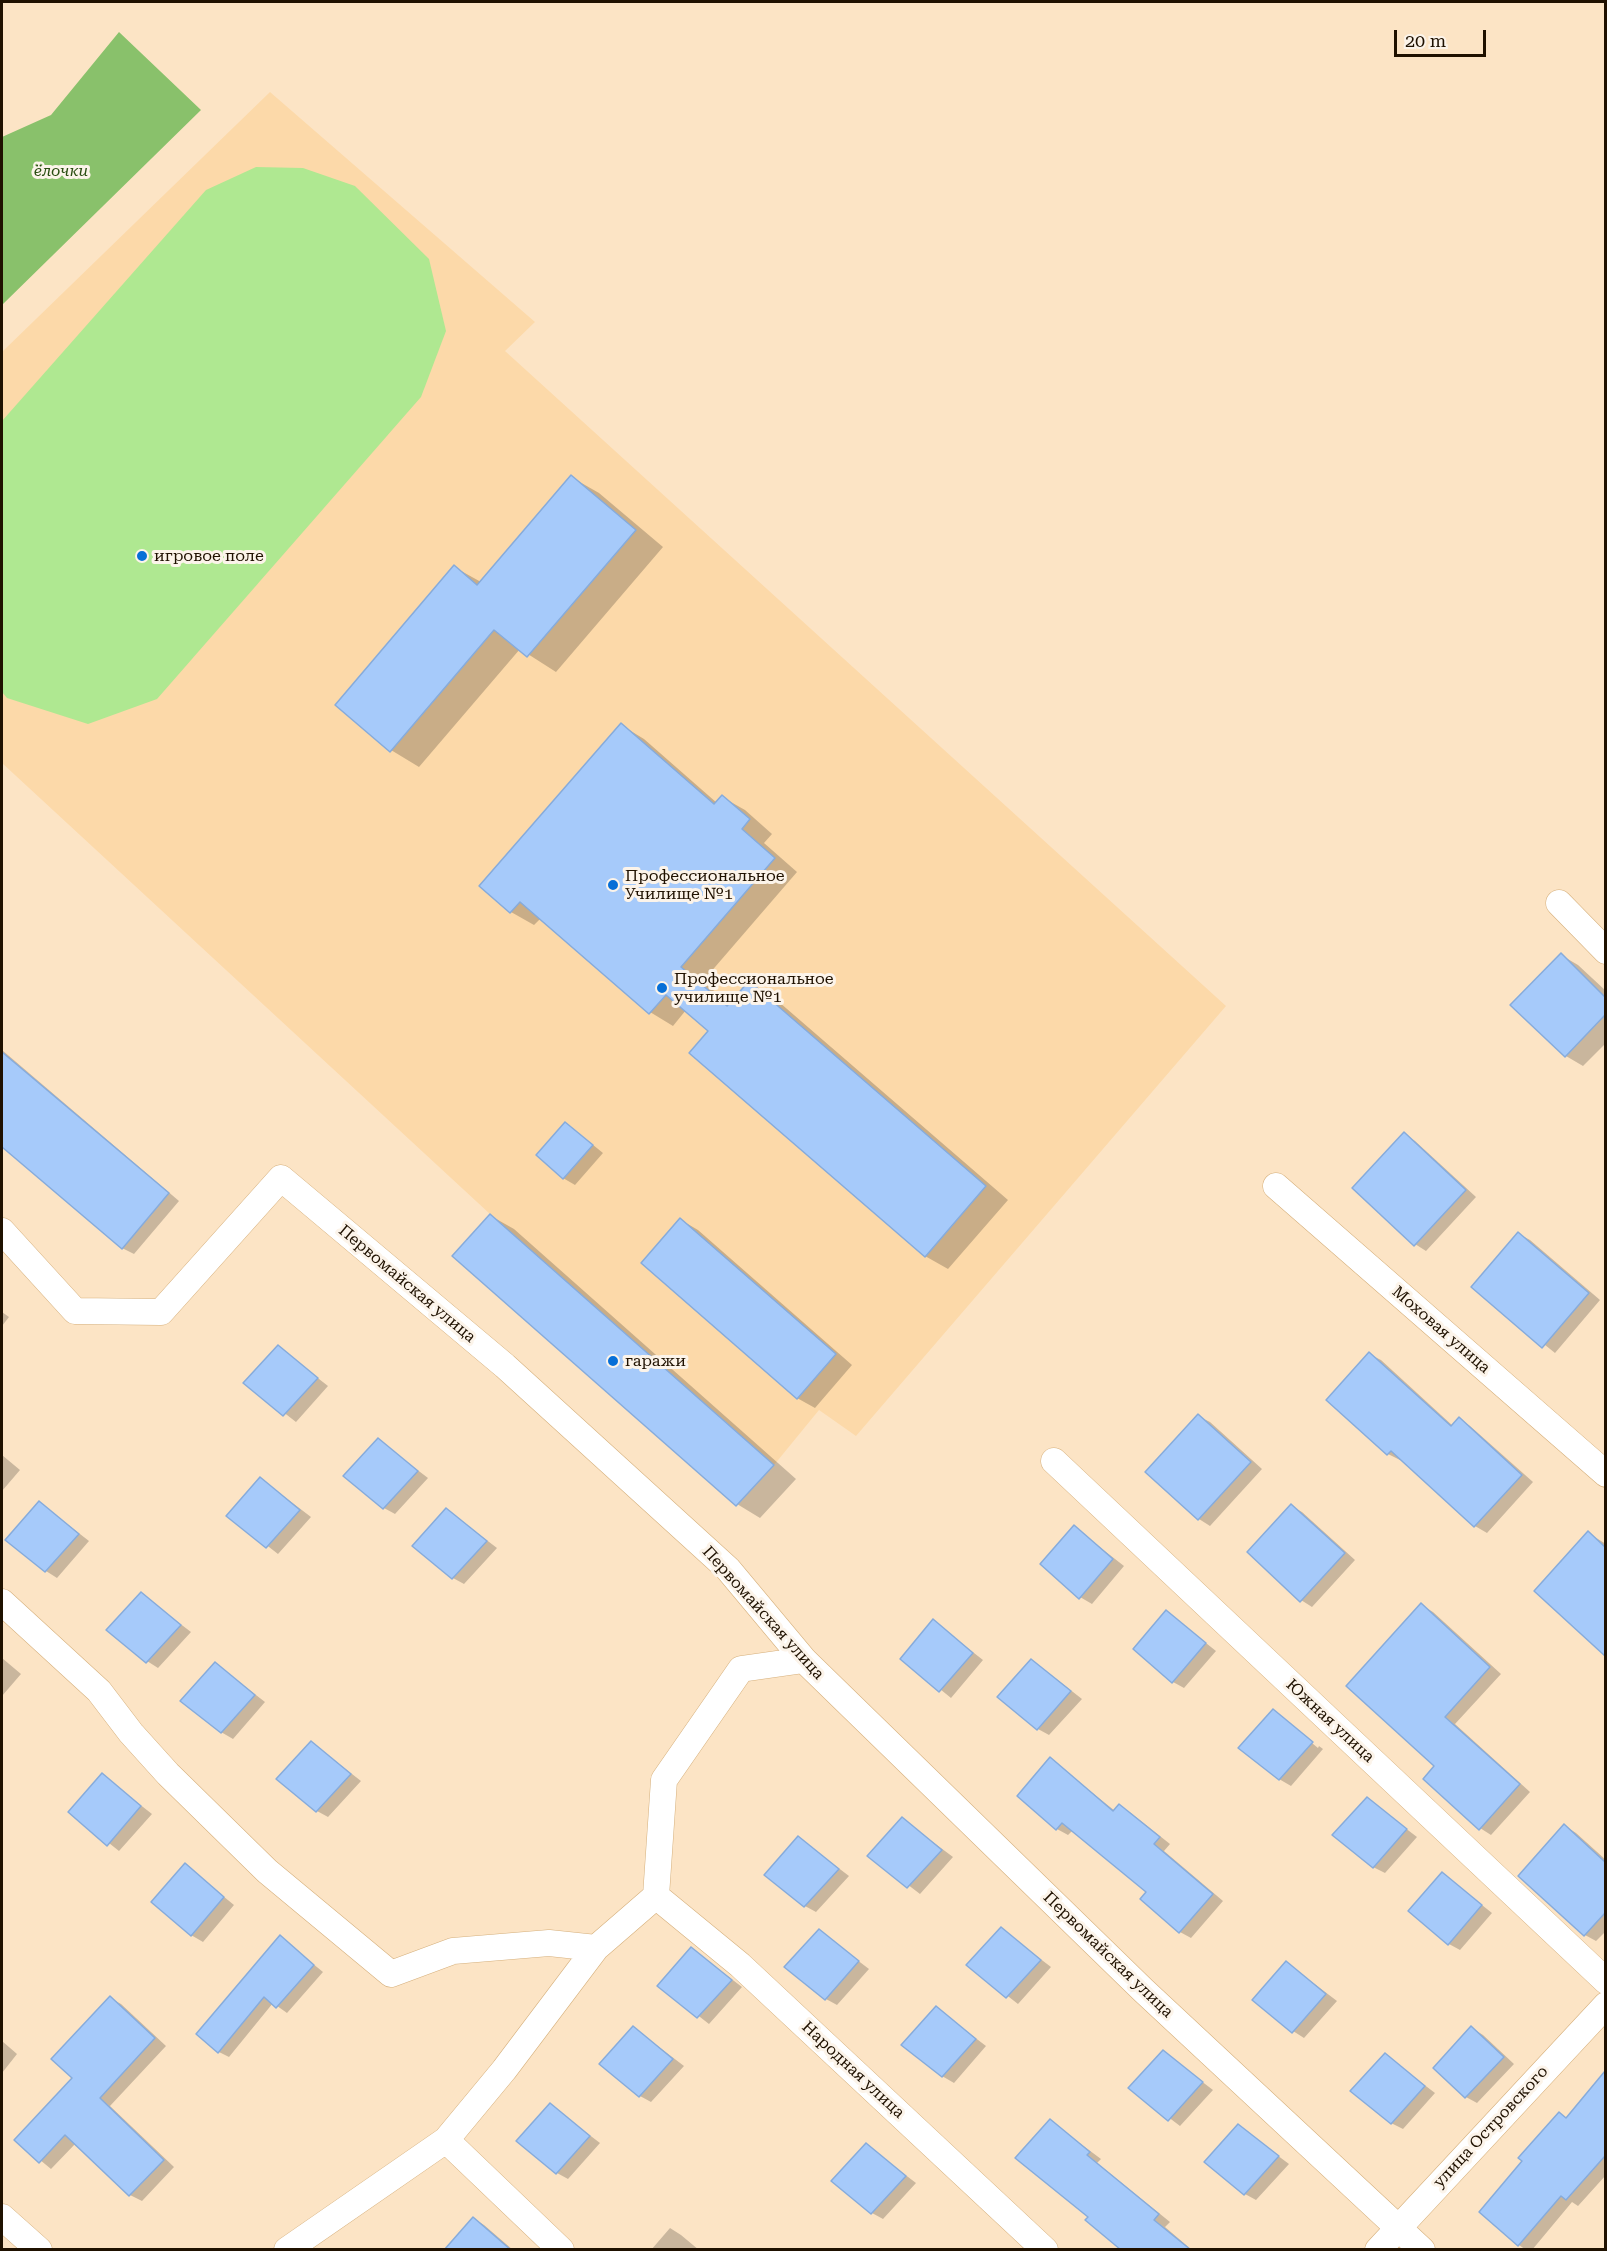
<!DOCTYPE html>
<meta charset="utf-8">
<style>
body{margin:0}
#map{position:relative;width:1607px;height:2251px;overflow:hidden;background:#fce4c5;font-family:"Roboto Serif",serif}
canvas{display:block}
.frame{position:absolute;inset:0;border:3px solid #1f1100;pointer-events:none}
.scale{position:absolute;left:1394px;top:30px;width:92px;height:27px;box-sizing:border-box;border:3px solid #1f1100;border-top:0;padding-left:8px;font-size:18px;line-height:21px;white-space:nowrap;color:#1f1100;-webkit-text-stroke:4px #fcf4ea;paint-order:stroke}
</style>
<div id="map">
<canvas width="1607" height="2251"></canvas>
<div class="frame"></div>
<div class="scale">20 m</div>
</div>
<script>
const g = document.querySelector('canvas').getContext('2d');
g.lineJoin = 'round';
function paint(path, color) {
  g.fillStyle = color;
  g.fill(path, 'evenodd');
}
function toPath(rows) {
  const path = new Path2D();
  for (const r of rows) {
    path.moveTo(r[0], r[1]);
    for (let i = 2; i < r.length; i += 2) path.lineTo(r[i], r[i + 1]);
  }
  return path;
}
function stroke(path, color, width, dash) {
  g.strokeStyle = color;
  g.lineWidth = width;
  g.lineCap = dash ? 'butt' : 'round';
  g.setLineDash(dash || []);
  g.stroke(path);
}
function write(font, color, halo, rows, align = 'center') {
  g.font = font + ' "Roboto Serif",serif';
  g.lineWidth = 6;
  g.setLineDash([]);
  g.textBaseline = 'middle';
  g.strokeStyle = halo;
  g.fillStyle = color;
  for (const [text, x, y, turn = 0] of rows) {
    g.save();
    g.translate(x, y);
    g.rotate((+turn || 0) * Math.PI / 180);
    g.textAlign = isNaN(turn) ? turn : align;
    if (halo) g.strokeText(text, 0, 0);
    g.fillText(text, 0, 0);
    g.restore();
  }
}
paint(toPath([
 [270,92,535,322,505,351,1226,1006,856,1436,819,1410,774,1465,490,1214,2,763,2,352]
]), '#fcd9a9');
paint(toPath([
 [256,167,303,168,355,186,429,259,446,331,421,397,157,699,88,724,7,698,2,692,2,421,206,190]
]), '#afe891');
paint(toPath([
 [119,32,201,110,2,305,2,137,51,115]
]), '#89c16b');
paint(toPath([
 [571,477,599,493,663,547,556,672,520,649,419,767,391,750,454,567,481,582],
 [621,725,644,739,717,803,722,797,745,810,772,834,764,843,797,872,703,981,730,1005,749,983,772,996,1008,1200,948,1269,925,1256,710,1031,686,1010,673,1026,650,1012,541,918,534,925,511,912,481,886],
 [1561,955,1578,965,1606,991,1606,1043,1583,1066,1566,1056,1512,1005],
 [2,1050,179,1201,134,1254,122,1248,2,1145],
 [566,1123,603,1153,575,1185,563,1178],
 [1404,1134,1415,1141,1476,1197,1426,1251,1415,1244],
 [491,1216,514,1229,796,1479,760,1518,737,1504],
 [681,1220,698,1230,852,1365,815,1408,797,1398],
 [1519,1234,1530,1240,1600,1300,1555,1353,1473,1287],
 [2,1312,9,1317,2,1326],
 [278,1347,328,1386,296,1422,246,1383],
 [1369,1354,1381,1360,1453,1426,1459,1419,1470,1426,1533,1482,1487,1533,1475,1526,1401,1459,1400,1460,1388,1454,1328,1399],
 [1198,1416,1210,1422,1262,1469,1210,1526,1199,1519,1147,1472],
 [378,1440,428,1478,395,1514,384,1508],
 [2,1455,20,1470,2,1491],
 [261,1479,311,1517,278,1554,228,1515],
 [40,1503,89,1541,57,1578,46,1571],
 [1291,1506,1302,1512,1355,1560,1312,1607,1301,1600],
 [447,1510,497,1548,464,1584,453,1578],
 [1074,1527,1124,1566,1092,1604,1080,1597],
 [1588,1533,1606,1544,1606,1651,1597,1646],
 [141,1594,191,1632,158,1668,147,1661],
 [1421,1605,1433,1612,1501,1674,1455,1724,1530,1792,1491,1835,1480,1828,1436,1766],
 [1167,1612,1216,1651,1184,1688,1173,1682],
 [933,1621,983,1660,951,1698,902,1658],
 [2,1658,21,1674,2,1696],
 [1032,1660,1082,1699,1049,1735,1038,1729],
 [216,1664,265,1702,233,1739,221,1732],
 [1273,1711,1318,1748,1319,1746,1323,1749,1291,1786,1279,1779],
 [311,1742,361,1781,328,1817,317,1811],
 [1050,1759,1115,1811,1120,1806,1131,1813,1170,1844,1164,1851,1223,1901,1191,1938,1180,1932,1148,1892,1073,1830,1068,1835,1057,1829,1019,1796],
 [102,1775,152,1814,119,1851,70,1812],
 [1367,1799,1417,1837,1385,1873,1373,1867],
 [902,1819,953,1857,920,1894,869,1855],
 [1565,1826,1576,1833,1606,1860,1606,1931,1596,1941,1585,1935,1520,1876],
 [799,1838,849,1876,816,1912,805,1906],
 [185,1865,234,1905,203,1942,191,1935],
 [1443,1874,1492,1913,1460,1950,1449,1944],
 [1001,1929,1051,1967,1018,2004,968,1965],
 [819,1931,869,1969,837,2005,826,1999],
 [280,1937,323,1972,287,2013,273,2003,229,2057,219,2052],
 [692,1949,742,1987,709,2024,659,1985],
 [1287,1963,1337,2001,1304,2038,1293,2031],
 [110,1998,121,2004,166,2046,110,2106,174,2167,142,2201,130,2195,76,2143,51,2169,16,2140,74,2078],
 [936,2008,986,2046,954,2083,942,2076],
 [634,2028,684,2066,651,2102,640,2096],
 [1472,2028,1483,2035,1514,2064,1477,2103,1466,2097,1435,2068],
 [2,2041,17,2054,2,2073],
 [1163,2052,1213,2090,1180,2126,1130,2088],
 [1385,2055,1435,2093,1403,2129,1391,2123],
 [1606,2073,1606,2175,1578,2206,1572,2202,1532,2250,1526,2250,1519,2245,1524,2161,1559,2114,1567,2118],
 [550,2105,600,2143,568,2179,557,2173],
 [1050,2121,1101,2159,1097,2163,1170,2222,1165,2227,1192,2250,1123,2250,1090,2217],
 [1238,2126,1289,2164,1256,2200,1245,2194],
 [866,2145,916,2183,883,2219,872,2213],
 [473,2218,484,2225,513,2250,446,2250],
 [670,2228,681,2235,699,2250,651,2250]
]), '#0003');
const building = toPath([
 [571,475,636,530,527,657,494,630,390,752,335,705,454,565,477,585,571,475],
 [621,723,714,804,722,795,750,819,742,829,775,858,681,967,727,1006,749,981,986,1186,925,1257,689,1053,708,1031,666,995,649,1014,520,902,510,913,479,886,621,723],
 [1561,953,1605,997,1605,1015,1565,1057,1510,1005,1561,953],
 [2,1052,169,1193,122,1249,2,1147,2,1052],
 [565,1122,593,1145,563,1179,536,1155,565,1122],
 [1404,1132,1466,1190,1414,1246,1352,1188,1404,1132],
 [490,1214,774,1465,736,1506,452,1256,490,1214],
 [680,1218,836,1354,797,1399,641,1263,680,1218],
 [1518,1232,1589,1293,1542,1348,1471,1287,1518,1232],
 [278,1345,318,1378,283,1416,243,1383,278,1345],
 [1369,1352,1451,1426,1459,1417,1522,1475,1474,1527,1391,1451,1387,1455,1326,1400,1369,1352],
 [1198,1414,1251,1462,1198,1520,1145,1472,1198,1414],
 [378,1438,418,1471,383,1509,343,1476,378,1438],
 [260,1477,300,1510,266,1548,226,1516,260,1477],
 [39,1501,79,1534,45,1572,5,1540,39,1501],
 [1291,1504,1345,1553,1300,1602,1247,1552,1291,1504],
 [446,1508,487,1541,452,1579,412,1546,446,1508],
 [1074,1525,1113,1559,1079,1599,1040,1564,1074,1525],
 [1588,1531,1605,1547,1605,1656,1534,1591,1588,1531],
 [141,1592,181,1625,146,1663,106,1630,141,1592],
 [1421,1603,1490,1667,1445,1717,1520,1784,1479,1830,1423,1779,1434,1766,1346,1686,1421,1603],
 [1166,1610,1206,1643,1172,1683,1133,1649,1166,1610],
 [933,1619,973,1653,939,1692,900,1659,933,1619],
 [1031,1659,1071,1691,1037,1730,997,1697,1031,1659],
 [215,1662,255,1695,221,1733,180,1701,215,1662],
 [1273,1709,1313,1742,1279,1780,1238,1748,1273,1709],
 [311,1741,351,1774,316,1812,276,1779,311,1741],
 [1050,1757,1113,1811,1119,1804,1160,1837,1154,1844,1213,1894,1179,1933,1140,1899,1146,1892,1062,1823,1056,1830,1017,1796,1050,1757],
 [102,1773,141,1806,107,1846,68,1812,102,1773],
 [1367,1797,1407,1829,1373,1868,1332,1835,1367,1797],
 [902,1817,942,1850,907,1888,867,1856,902,1817],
 [1564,1824,1605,1862,1605,1913,1584,1936,1518,1876,1564,1824],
 [798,1836,839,1869,804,1907,764,1875,798,1836],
 [185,1863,224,1897,191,1936,151,1902,185,1863],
 [1442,1872,1482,1905,1448,1945,1408,1911,1442,1872],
 [1001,1927,1041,1960,1006,1998,966,1965,1001,1927],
 [819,1929,859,1961,825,2000,784,1967,819,1929],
 [280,1935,314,1965,276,2008,264,1997,218,2053,196,2034,280,1935],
 [691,1947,732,1980,697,2018,657,1986,691,1947],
 [1286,1961,1326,1994,1292,2033,1252,2000,1286,1961],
 [110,1996,155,2038,100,2098,164,2160,129,2196,65,2135,39,2163,14,2140,72,2078,51,2059,110,1996],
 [936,2006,976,2039,942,2077,901,2045,936,2006],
 [633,2026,673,2059,639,2097,599,2064,633,2026],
 [1471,2026,1504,2057,1465,2098,1433,2068,1471,2026],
 [1163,2050,1203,2082,1168,2121,1128,2088,1163,2050],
 [1385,2053,1425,2086,1391,2124,1350,2091,1385,2053],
 [1605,2071,1605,2156,1566,2200,1561,2196,1518,2246,1479,2212,1522,2161,1518,2158,1559,2112,1566,2118,1605,2071],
 [550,2103,590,2136,556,2174,516,2141,550,2103],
 [1050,2119,1090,2152,1087,2155,1159,2214,1154,2220,1191,2250,1121,2250,1085,2220,1088,2217,1015,2158,1050,2119],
 [1238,2124,1279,2156,1244,2195,1204,2162,1238,2124],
 [866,2143,906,2176,871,2214,831,2181,866,2143],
 [473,2217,511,2250,444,2250,473,2217]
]);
paint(building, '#a6cafa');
stroke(building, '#86abdb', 1.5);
const minor = toPath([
 [1559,903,1606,951],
 [1276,1186,1606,1474],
 [2,1231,75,1311,161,1312,281,1178,505,1366,728,1569,804,1660,1143,1990,1422,2250],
 [1054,1461,1606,1981],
 [2,1602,99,1691,131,1733,168,1774,267,1871,391,1974,453,1951,549,1943,596,1948],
 [656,1896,740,1965,1045,2250],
 [446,2140,561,2250],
 [2,2217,39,2250],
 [287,2250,446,2140,504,2070,596,1948,656,1896,664,1780,741,1669,804,1660],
 [1378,2250,1606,2005]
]);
stroke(minor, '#d5af7b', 27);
stroke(minor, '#fff', 26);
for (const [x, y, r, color] of [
 [142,556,6,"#076fd7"],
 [613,885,6,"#076fd7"],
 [662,988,6,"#076fd7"],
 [613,1361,6,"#076fd7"]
]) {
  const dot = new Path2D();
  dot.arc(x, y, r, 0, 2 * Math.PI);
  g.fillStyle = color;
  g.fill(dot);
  stroke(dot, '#fcf4ea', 2);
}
write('italic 16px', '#2a4e12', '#fcf4ea', [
 ["ёлочки",61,171]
]);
write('16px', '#1f1100', '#fcf4ea', [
 ["игровое поле",154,556],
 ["Профессиональное",625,876],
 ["Училище №1",625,894],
 ["Профессиональное",674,979],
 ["училище №1",674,997],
 ["гаражи",625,1361]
], 'left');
write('16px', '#1f1100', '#fcf4ea', [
 ["Первомайская улица",407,1284,40],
 ["Моховая улица",1441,1330,41],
 ["Первомайская улица",763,1613,48],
 ["Южная улица",1330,1721,43],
 ["Первомайская улица",1108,1955,44],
 ["Народная улица",853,2070,43],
 ["улица Островского",1491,2127,-47]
]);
</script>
